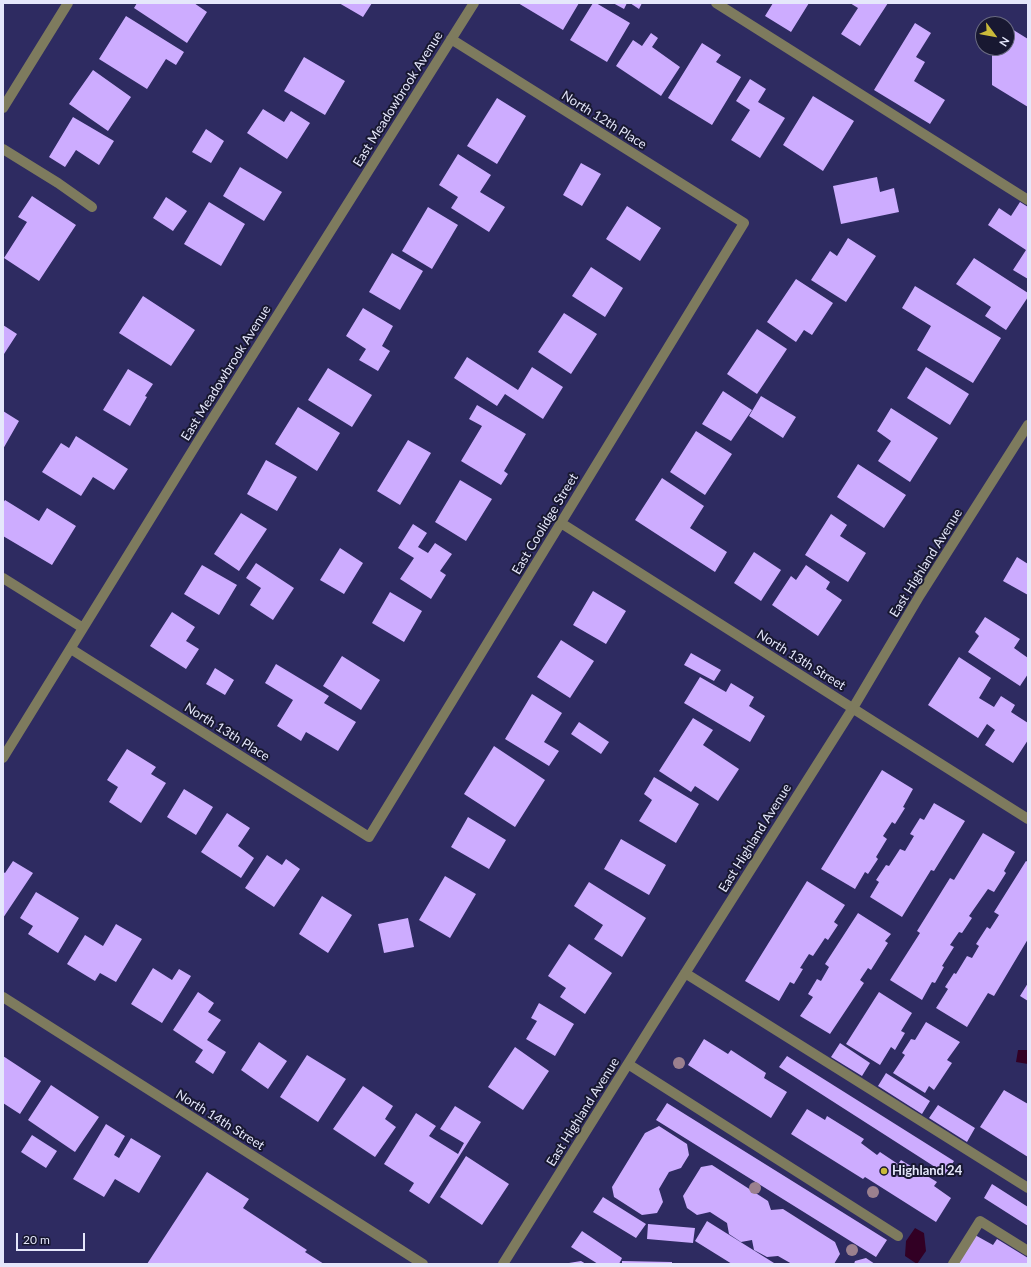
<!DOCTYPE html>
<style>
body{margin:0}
#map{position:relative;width:1031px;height:1267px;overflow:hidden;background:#2e2b61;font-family:Lato,sans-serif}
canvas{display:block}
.frame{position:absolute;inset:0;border:4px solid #e5e7fb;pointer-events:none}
.north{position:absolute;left:975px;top:16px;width:40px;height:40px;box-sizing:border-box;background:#181831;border:1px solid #6a6b82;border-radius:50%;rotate:122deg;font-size:11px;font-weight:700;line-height:16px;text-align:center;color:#e5e7fb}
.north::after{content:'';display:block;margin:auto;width:14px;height:18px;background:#caba3a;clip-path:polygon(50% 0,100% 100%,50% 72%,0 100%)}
.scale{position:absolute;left:16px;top:1233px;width:69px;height:18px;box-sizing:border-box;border:2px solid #e5e7fb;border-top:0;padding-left:5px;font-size:12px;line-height:14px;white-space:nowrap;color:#e5e7fb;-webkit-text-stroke:3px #181831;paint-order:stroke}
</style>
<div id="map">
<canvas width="1031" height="1267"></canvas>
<div class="frame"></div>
<div class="north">N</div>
<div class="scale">20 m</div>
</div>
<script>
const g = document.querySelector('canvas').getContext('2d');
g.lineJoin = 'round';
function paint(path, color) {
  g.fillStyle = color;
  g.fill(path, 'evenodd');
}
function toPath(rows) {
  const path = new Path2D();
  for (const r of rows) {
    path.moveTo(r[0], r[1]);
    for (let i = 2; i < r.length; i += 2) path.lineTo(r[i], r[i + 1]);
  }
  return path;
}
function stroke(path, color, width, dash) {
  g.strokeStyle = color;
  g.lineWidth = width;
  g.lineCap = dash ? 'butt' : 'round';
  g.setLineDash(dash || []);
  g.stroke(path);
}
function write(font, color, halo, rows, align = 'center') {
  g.font = font + ' Lato,sans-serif';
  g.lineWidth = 4;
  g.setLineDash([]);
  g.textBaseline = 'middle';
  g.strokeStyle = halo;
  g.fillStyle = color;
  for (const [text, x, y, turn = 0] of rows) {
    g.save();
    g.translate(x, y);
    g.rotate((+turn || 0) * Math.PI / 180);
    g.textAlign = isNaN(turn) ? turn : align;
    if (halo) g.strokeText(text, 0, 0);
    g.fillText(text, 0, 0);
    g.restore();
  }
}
paint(toPath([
 [1018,1050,1028,1050,1028,1064,1016,1062],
 [915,1228,924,1233,926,1251,917,1264,905,1256,906,1241]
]), '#320024');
paint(toPath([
 [137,3,194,3,207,12,187,43,134,8],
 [339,3,372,3,363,17],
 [518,3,579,3,563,30],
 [593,3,596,3,630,23,607,62,570,40],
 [613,3,627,3,624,9],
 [630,3,642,3,639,9],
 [773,3,809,3,791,32,765,16],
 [850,3,888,3,860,46,841,34,858,8],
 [126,16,184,52,176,65,166,59,147,89,99,59],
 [915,23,931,33,916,57,925,62,914,81,945,100,930,124,874,90],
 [1007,26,1028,39,1028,107,992,85,992,48,1007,48],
 [651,33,658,38,652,47,680,67,661,96,616,66,633,40,642,46],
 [702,43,721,55,716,62,741,77,712,125,668,98],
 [304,57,345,81,325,115,284,91],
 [93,70,131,97,108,131,69,104],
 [750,79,766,89,758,102,785,118,760,158,731,140,750,110,736,101],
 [813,96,854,121,823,171,783,145],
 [497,98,526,116,497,164,467,146],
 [263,109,284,122,291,111,310,123,287,159,247,133],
 [73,117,114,141,99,165,76,150,65,167,49,157],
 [206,129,224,141,211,163,192,152],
 [458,154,491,175,480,192,505,207,489,232,451,208,458,197,439,185],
 [581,163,601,174,582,206,563,195],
 [240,167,282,192,264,221,223,196],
 [877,177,880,192,894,188,899,212,841,224,833,186],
 [32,196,76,225,39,281,4,258,27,222,18,217],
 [166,197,187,211,173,231,153,218],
 [209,202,245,224,221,266,184,244],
 [1020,202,1028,207,1028,279,1013,270,1026,250,988,225,999,208,1011,216],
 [627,206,661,228,640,261,606,239],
 [428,207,458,225,432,269,402,251],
 [848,238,876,256,846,302,811,280,830,251,837,256],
 [392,253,423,271,400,310,369,292],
 [974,258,1028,293,1028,297,1006,330,985,316,991,307,956,284],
 [591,267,623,288,605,317,572,296],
 [796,279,833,303,812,335,804,330,796,342,767,322],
 [915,286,1001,338,973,383,917,350,931,326,902,308],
 [143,296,195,330,171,366,119,333],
 [363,308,393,326,382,346,390,351,378,371,359,360,366,349,346,336],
 [564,313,597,334,571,374,538,352],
 [3,325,17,334,4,354,3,353],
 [757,329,787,349,757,394,727,374],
 [467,357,518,390,532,367,563,387,543,419,505,394,497,406,454,378],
 [926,367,969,394,950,425,907,398],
 [328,368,372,395,352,427,308,400],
 [128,369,153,384,145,396,147,397,130,426,103,410],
 [723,391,752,410,731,441,702,424],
 [761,396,796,417,783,438,749,416],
 [477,405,526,434,504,471,508,474,501,485,461,461,482,426,469,419],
 [298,407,340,433,317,471,275,444],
 [891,408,938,438,910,482,878,461,891,441,877,431],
 [3,411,19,421,3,449],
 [696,431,732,454,705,495,670,472],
 [76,436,128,469,114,490,93,477,81,496,42,472,61,443,69,448],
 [408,440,431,453,400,505,377,491],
 [266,460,297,477,277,511,247,494],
 [858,464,906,495,884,528,837,497],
 [662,478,704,506,690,528,727,552,715,572,635,520],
 [460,480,492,499,466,541,435,522],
 [5,500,39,521,47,508,76,526,52,565,3,536,3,503],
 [241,513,267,529,239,571,214,554],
 [831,514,847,525,840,536,866,553,848,582,805,555],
 [413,524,427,533,418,547,428,553,435,543,452,554,440,571,446,575,431,599,400,579,414,558,398,548],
 [340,548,363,563,344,594,320,580],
 [754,552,781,570,761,601,734,583],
 [1017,557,1028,564,1028,595,1003,581],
 [256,563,294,588,273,620,250,605,261,588,246,578],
 [202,565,237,585,219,615,184,594],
 [806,565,830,582,826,589,842,600,818,636,772,605,791,576,796,580],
 [593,591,626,611,606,644,573,625],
 [390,592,422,611,404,642,372,623],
 [172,612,195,627,186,641,199,649,186,669,150,646],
 [985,617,1020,639,1014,648,1028,658,1028,674,1020,686,968,652,979,636,975,632],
 [561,640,594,661,570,698,537,677],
 [691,653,721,670,714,681,684,665],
 [342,656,380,680,361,710,323,686],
 [959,657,991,678,979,698,994,707,1001,696,1015,705,1011,712,1028,723,1028,740,1013,763,985,745,995,730,987,724,978,738,928,705],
 [276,664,329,696,324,703,356,722,338,751,306,732,301,741,277,726,293,700,265,683],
 [215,668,234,680,225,695,206,684],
 [700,677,726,692,731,683,754,697,749,706,765,716,750,742,684,703],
 [532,694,562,713,544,742,559,751,549,766,505,739],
 [693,718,713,730,703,745,739,769,718,801,695,786,691,792,659,771],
 [579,722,609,742,601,754,571,734],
 [494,746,545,780,515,827,464,794],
 [127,749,156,767,151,774,166,783,141,823,109,802,118,787,107,780],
 [882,770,913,789,903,807,905,808,895,824,892,822,883,836,887,839,876,857,878,859,868,874,865,872,855,889,821,869],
 [654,777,699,804,676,843,639,821,652,800,644,794],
 [184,789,213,807,196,835,167,817],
 [934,803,965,821,934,871,931,870,902,917,870,897,879,882,876,880,886,865,889,866,900,849,905,851,914,836,910,834,920,818,924,820],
 [227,813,250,828,238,846,254,858,241,878,201,852],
 [468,817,506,840,489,869,451,847],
 [983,833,1015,852,1004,871,1006,873,994,892,988,889,969,916,972,918,962,933,959,932,950,945,954,947,942,966,944,967,935,983,932,982,922,1000,890,980,920,933,917,931,950,878,954,880],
 [621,839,666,865,649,895,604,869],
 [267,855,282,865,286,859,300,869,274,907,245,888],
 [13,861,33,873,3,918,3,872,5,873],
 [1026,861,1028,862,1028,939,994,996,988,993,967,1027,936,1008,948,989,945,987,954,973,956,974,967,956,972,958,979,946,976,944,987,927,990,929,999,915,994,912],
 [445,876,476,894,450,938,419,920],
 [807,881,845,905,834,922,838,925,828,940,825,938,813,956,809,954,800,968,803,969,794,984,790,982,779,1001,745,981],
 [589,882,646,918,622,957,594,939,603,925,574,906],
 [36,892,79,918,58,953,28,934,33,926,20,918],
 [322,896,352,915,328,953,299,934],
 [858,913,891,934,885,941,888,943,871,970,868,968,860,980,864,983,830,1034,800,1016,813,997,808,994,817,979,821,981,829,967,825,964],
 [408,918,414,947,384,953,378,924],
 [116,924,142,939,116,982,100,973,95,981,67,964,85,935,103,946],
 [569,944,612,973,585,1014,560,997,566,988,548,976],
 [153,968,172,980,179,969,191,976,162,1023,131,1004],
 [1028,983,1028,1001,1020,996],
 [198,992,214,1003,208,1012,221,1020,207,1040,226,1052,213,1074,195,1062,203,1050,173,1030],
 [879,992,912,1013,901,1031,905,1033,895,1050,891,1047,880,1065,846,1044],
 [539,1003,574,1024,555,1056,526,1039,537,1021,531,1018],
 [926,1022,960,1042,947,1060,952,1063,934,1090,929,1086,925,1093,893,1073,905,1055,902,1053,911,1039,915,1040],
 [704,1039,728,1054,731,1050,766,1073,764,1078,787,1092,771,1118,688,1065],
 [259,1042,287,1061,268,1089,241,1070],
 [840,1043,870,1063,862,1076,831,1057],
 [515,1047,549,1071,523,1110,488,1087],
 [307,1055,346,1079,318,1122,280,1097],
 [3,1056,41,1081,20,1114,3,1103],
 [787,1056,954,1161,946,1174,779,1067],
 [886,1073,930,1101,922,1114,878,1086],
 [51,1085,99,1117,75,1152,28,1120],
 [363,1086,393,1106,385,1119,396,1127,375,1157,333,1129],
 [1004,1090,1028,1104,1028,1157,980,1127],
 [667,1103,887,1240,876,1257,656,1120],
 [938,1105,975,1128,967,1142,929,1118],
 [455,1106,481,1122,429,1204,409,1191,414,1183,384,1164,416,1113,436,1126,429,1136,458,1154,464,1143,440,1129],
 [807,1109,825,1120,827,1116,864,1139,861,1143,877,1155,880,1152,898,1164,901,1160,937,1182,934,1186,951,1198,936,1222,865,1177,863,1179,791,1134],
 [106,1124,125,1136,114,1155,119,1158,131,1138,161,1156,139,1193,115,1179,104,1197,73,1179],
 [659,1126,687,1144,689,1155,681,1168,669,1172,659,1189,663,1202,657,1213,642,1215,614,1197,612,1187,645,1133],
 [32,1135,57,1151,46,1168,21,1152],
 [466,1156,509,1184,482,1225,440,1197],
 [712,1165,768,1201,771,1210,783,1209,835,1242,840,1254,834,1264,792,1264,778,1256,767,1257,754,1250,752,1240,741,1242,729,1234,727,1223,710,1212,697,1215,687,1208,683,1196,701,1167],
 [207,1172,249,1199,243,1208,307,1250,305,1252,324,1264,147,1264],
 [992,1184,1028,1207,1028,1226,984,1198],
 [603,1197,646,1224,636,1238,593,1212],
 [707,1221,774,1263,773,1264,732,1264,695,1241],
 [648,1224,695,1228,693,1243,647,1239],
 [582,1231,622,1258,619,1264,598,1264,571,1247],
 [975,1235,993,1245,997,1239,1028,1258,1028,1262,1027,1264,985,1264,982,1263,981,1264,957,1264],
 [866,1258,875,1264,854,1264,855,1261],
 [581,1261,586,1264,569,1264,569,1263],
 [622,1261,672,1262,672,1264,622,1264]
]), '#cdacff');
stroke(toPath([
 [716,3,1028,200],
 [3,108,68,3],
 [3,149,58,183,92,207],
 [561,523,879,725,1028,819],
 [3,578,83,628],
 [71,649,369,837,744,223,451,39],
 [3,758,199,440,474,3],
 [685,973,1028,1188],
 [3,997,423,1264],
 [628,1064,898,1236],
 [503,1264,651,1027,853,708,920,595,1028,425],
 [953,1264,980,1221,1028,1251]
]), '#7e7b5e', 10);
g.fillStyle = '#9b808e';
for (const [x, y] of [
 [679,1063],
 [755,1188],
 [873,1192],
 [852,1250]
]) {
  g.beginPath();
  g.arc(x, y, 6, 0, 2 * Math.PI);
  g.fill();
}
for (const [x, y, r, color] of [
 [884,1171,4,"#caba3a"]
]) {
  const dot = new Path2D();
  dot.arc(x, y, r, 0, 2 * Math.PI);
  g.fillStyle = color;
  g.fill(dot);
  stroke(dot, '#181831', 1.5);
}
write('13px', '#e5e7fb', '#181831', [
 ["East Meadowbrook Avenue",398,99,-58],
 ["North 12th Place",604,120,32],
 ["East Meadowbrook Avenue",226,373,-58],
 ["East Coolidge Street",545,524,-59],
 ["East Highland Avenue",926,563,-58],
 ["North 13th Street",801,660,32],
 ["North 13th Place",227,732,32],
 ["East Highland Avenue",755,838,-58],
 ["East Highland Avenue",583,1112,-58],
 ["North 14th Street",220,1120,32]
]);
write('bold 13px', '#e5e7fb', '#181831', [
 ["Highland 24",892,1171]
], 'left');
</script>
